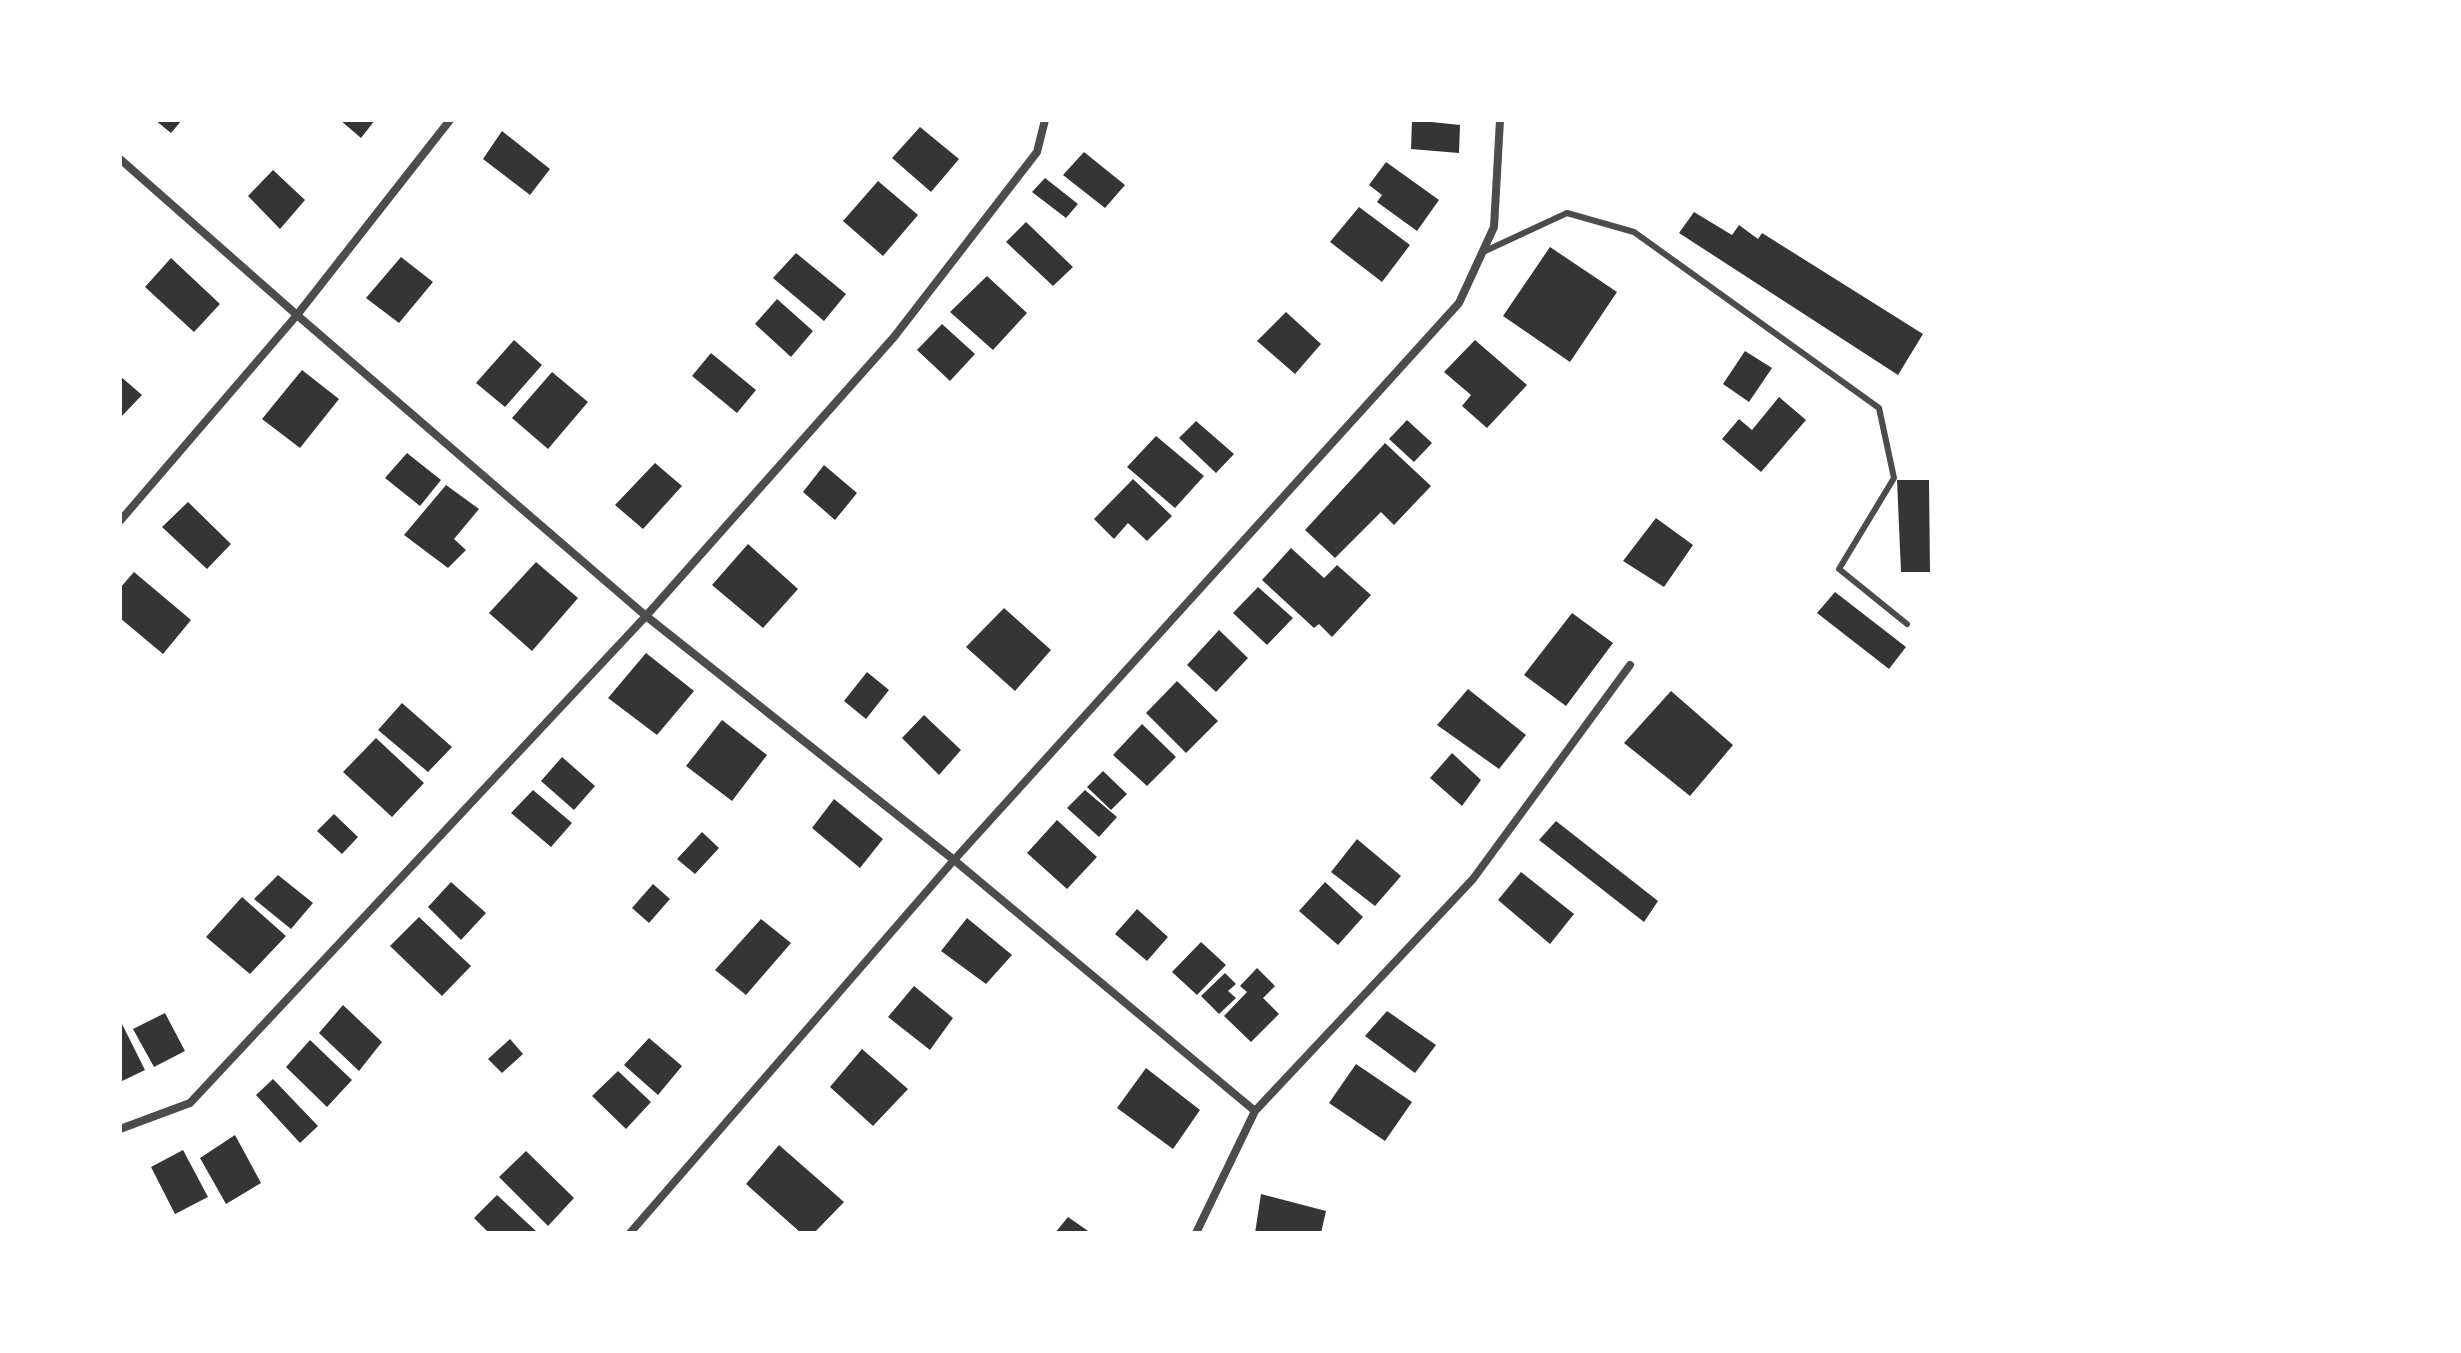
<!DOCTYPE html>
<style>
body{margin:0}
#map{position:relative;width:2461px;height:1353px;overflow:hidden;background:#fff;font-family:Helvetica,sans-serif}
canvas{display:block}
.frame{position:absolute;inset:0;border:122px solid #fff;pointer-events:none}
</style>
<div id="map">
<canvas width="2461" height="1353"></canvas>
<div class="frame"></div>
</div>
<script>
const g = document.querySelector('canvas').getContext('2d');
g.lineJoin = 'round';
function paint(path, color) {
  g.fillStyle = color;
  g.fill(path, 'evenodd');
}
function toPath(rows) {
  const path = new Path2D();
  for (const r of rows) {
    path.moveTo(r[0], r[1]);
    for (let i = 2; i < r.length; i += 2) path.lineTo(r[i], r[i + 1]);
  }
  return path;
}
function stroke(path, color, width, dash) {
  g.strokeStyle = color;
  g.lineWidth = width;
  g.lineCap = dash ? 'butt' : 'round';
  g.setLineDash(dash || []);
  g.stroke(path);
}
paint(toPath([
 [155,120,182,120,171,133],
 [340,120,375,120,361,138],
 [1412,120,1460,125,1459,153,1411,149],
 [920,127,959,159,931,192,892,158],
 [502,131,550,169,530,195,483,159],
 [1084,152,1125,185,1105,208,1063,175],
 [1386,162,1439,200,1417,231,1377,202,1382,195,1369,185],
 [273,170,305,200,280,229,248,196],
 [1045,178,1078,204,1066,218,1032,192],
 [878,181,918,215,883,256,843,221],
 [1359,207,1410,245,1382,282,1330,242],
 [1694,212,1732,235,1739,225,1758,239,1762,233,1923,334,1898,375,1679,233],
 [1026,222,1073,267,1053,286,1006,242],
 [1550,247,1617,292,1570,362,1503,316],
 [796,253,846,294,824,321,773,278],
 [401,257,433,282,399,323,366,298],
 [171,258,220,304,194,332,145,287],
 [987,276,1027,313,993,350,950,312],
 [777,299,813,331,791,357,755,324],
 [1286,312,1321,344,1295,374,1257,341],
 [942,324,975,354,950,381,917,350],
 [514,340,542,365,505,407,476,383],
 [1475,340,1527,385,1487,428,1462,406,1471,395,1444,372],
 [1745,351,1772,368,1749,402,1723,384],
 [711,353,756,390,737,413,692,376],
 [302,370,339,399,300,448,262,419],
 [552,372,588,402,548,449,512,418],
 [120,376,142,395,120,418],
 [1779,397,1806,420,1761,472,1722,439,1739,419,1752,430],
 [1407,420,1432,443,1414,462,1389,439],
 [1196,421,1234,454,1216,473,1179,438],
 [1156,436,1204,476,1175,508,1127,467],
 [1385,443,1431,486,1394,525,1381,512,1335,558,1305,530],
 [407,453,441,480,420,506,385,478],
 [655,463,682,486,643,529,615,505],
 [824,465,857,493,835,520,803,492],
 [1133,479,1172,516,1147,541,1128,523,1114,539,1094,519],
 [1897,480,1929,480,1930,572,1901,572],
 [446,485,479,509,454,539,466,550,448,568,404,535],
 [188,502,231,544,207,569,162,527],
 [1656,518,1693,545,1664,587,1623,561],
 [748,544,798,589,763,628,712,585],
 [1291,548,1324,578,1337,565,1371,595,1332,637,1319,624,1314,628,1262,580],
 [536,562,578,598,532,651,489,613],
 [134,572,191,620,163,654,120,618,120,588],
 [1258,587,1293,618,1267,645,1233,613],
 [1835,592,1906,647,1889,669,1817,613],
 [1004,608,1051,650,1015,691,966,647],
 [1572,613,1613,643,1566,706,1524,675],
 [1219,630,1248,658,1216,692,1187,665],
 [646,653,694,691,657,735,608,698],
 [867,672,889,690,866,719,844,701],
 [1177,681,1218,721,1186,753,1146,713],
 [1468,689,1526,735,1499,769,1437,725],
 [1671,691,1733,745,1690,796,1624,743],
 [402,703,452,747,428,772,378,730],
 [924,715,961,750,939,775,902,738],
 [722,720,767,755,732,801,686,766],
 [1142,724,1176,757,1147,786,1113,755],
 [376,738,424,783,392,817,343,772],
 [1452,753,1481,780,1462,806,1430,778],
 [562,757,595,786,574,810,541,781],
 [1103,771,1127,794,1111,810,1087,787],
 [533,790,572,823,551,847,511,813],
 [1085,790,1117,817,1099,837,1067,808],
 [834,799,883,839,860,868,812,828],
 [334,814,358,837,342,854,317,831],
 [1057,820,1097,857,1067,889,1027,853],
 [1556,821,1658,901,1644,922,1539,840],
 [702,832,719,848,695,874,677,859],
 [1357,839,1401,876,1375,906,1331,872],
 [1521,872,1574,914,1550,944,1498,900],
 [278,875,313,903,291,929,254,899],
 [451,882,486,913,461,940,428,907],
 [1325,882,1363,917,1338,945,1299,911],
 [653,884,670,899,649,923,632,908],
 [242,897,286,936,250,974,206,937],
 [1137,909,1168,937,1147,961,1115,934],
 [419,917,471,966,442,996,390,946],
 [967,918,1012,955,986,984,941,951],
 [761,919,791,943,746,995,715,970],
 [1201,942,1226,965,1197,995,1172,972],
 [1257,968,1275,986,1263,998,1279,1014,1251,1042,1224,1016,1247,992,1240,986],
 [1225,973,1236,984,1228,991,1236,998,1219,1014,1201,996],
 [914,986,953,1018,930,1050,888,1017],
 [343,1005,382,1042,359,1071,319,1033],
 [1387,1011,1436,1045,1415,1073,1365,1036],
 [165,1013,185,1051,154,1067,133,1029],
 [122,1024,145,1070,120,1082,120,1025],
 [649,1038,682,1066,658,1095,624,1065],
 [510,1039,523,1054,502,1073,488,1059],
 [310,1040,352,1080,327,1107,286,1067],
 [862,1049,908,1089,873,1126,830,1087],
 [1356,1064,1412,1102,1385,1141,1329,1103],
 [1146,1068,1200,1110,1173,1149,1117,1108],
 [618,1071,651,1102,626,1129,592,1096],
 [273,1079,318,1126,300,1143,256,1095],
 [235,1135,261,1183,226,1204,200,1158],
 [779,1145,844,1202,814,1233,801,1233,746,1184],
 [183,1150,208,1197,175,1214,151,1167],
 [526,1151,574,1198,548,1226,499,1177],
 [1261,1194,1326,1211,1321,1233,1255,1233],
 [497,1195,536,1231,534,1233,489,1233,474,1218],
 [1068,1217,1091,1233,1055,1233]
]), '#353535');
stroke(toPath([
 [1483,252,1567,213,1634,232,1879,408,1894,478,1839,569,1907,624]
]), '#4c4c4c', 6);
stroke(toPath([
 [120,159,297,315,646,616,954,860,1255,1111],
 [120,521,297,315,450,120],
 [120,1129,190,1103,646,616,894,337,1037,152,1045,120],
 [630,1233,954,860,1459,303,1494,227,1500,120],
 [1196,1233,1255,1111,1473,879,1630,665]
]), '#4c4c4c', 8);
</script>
